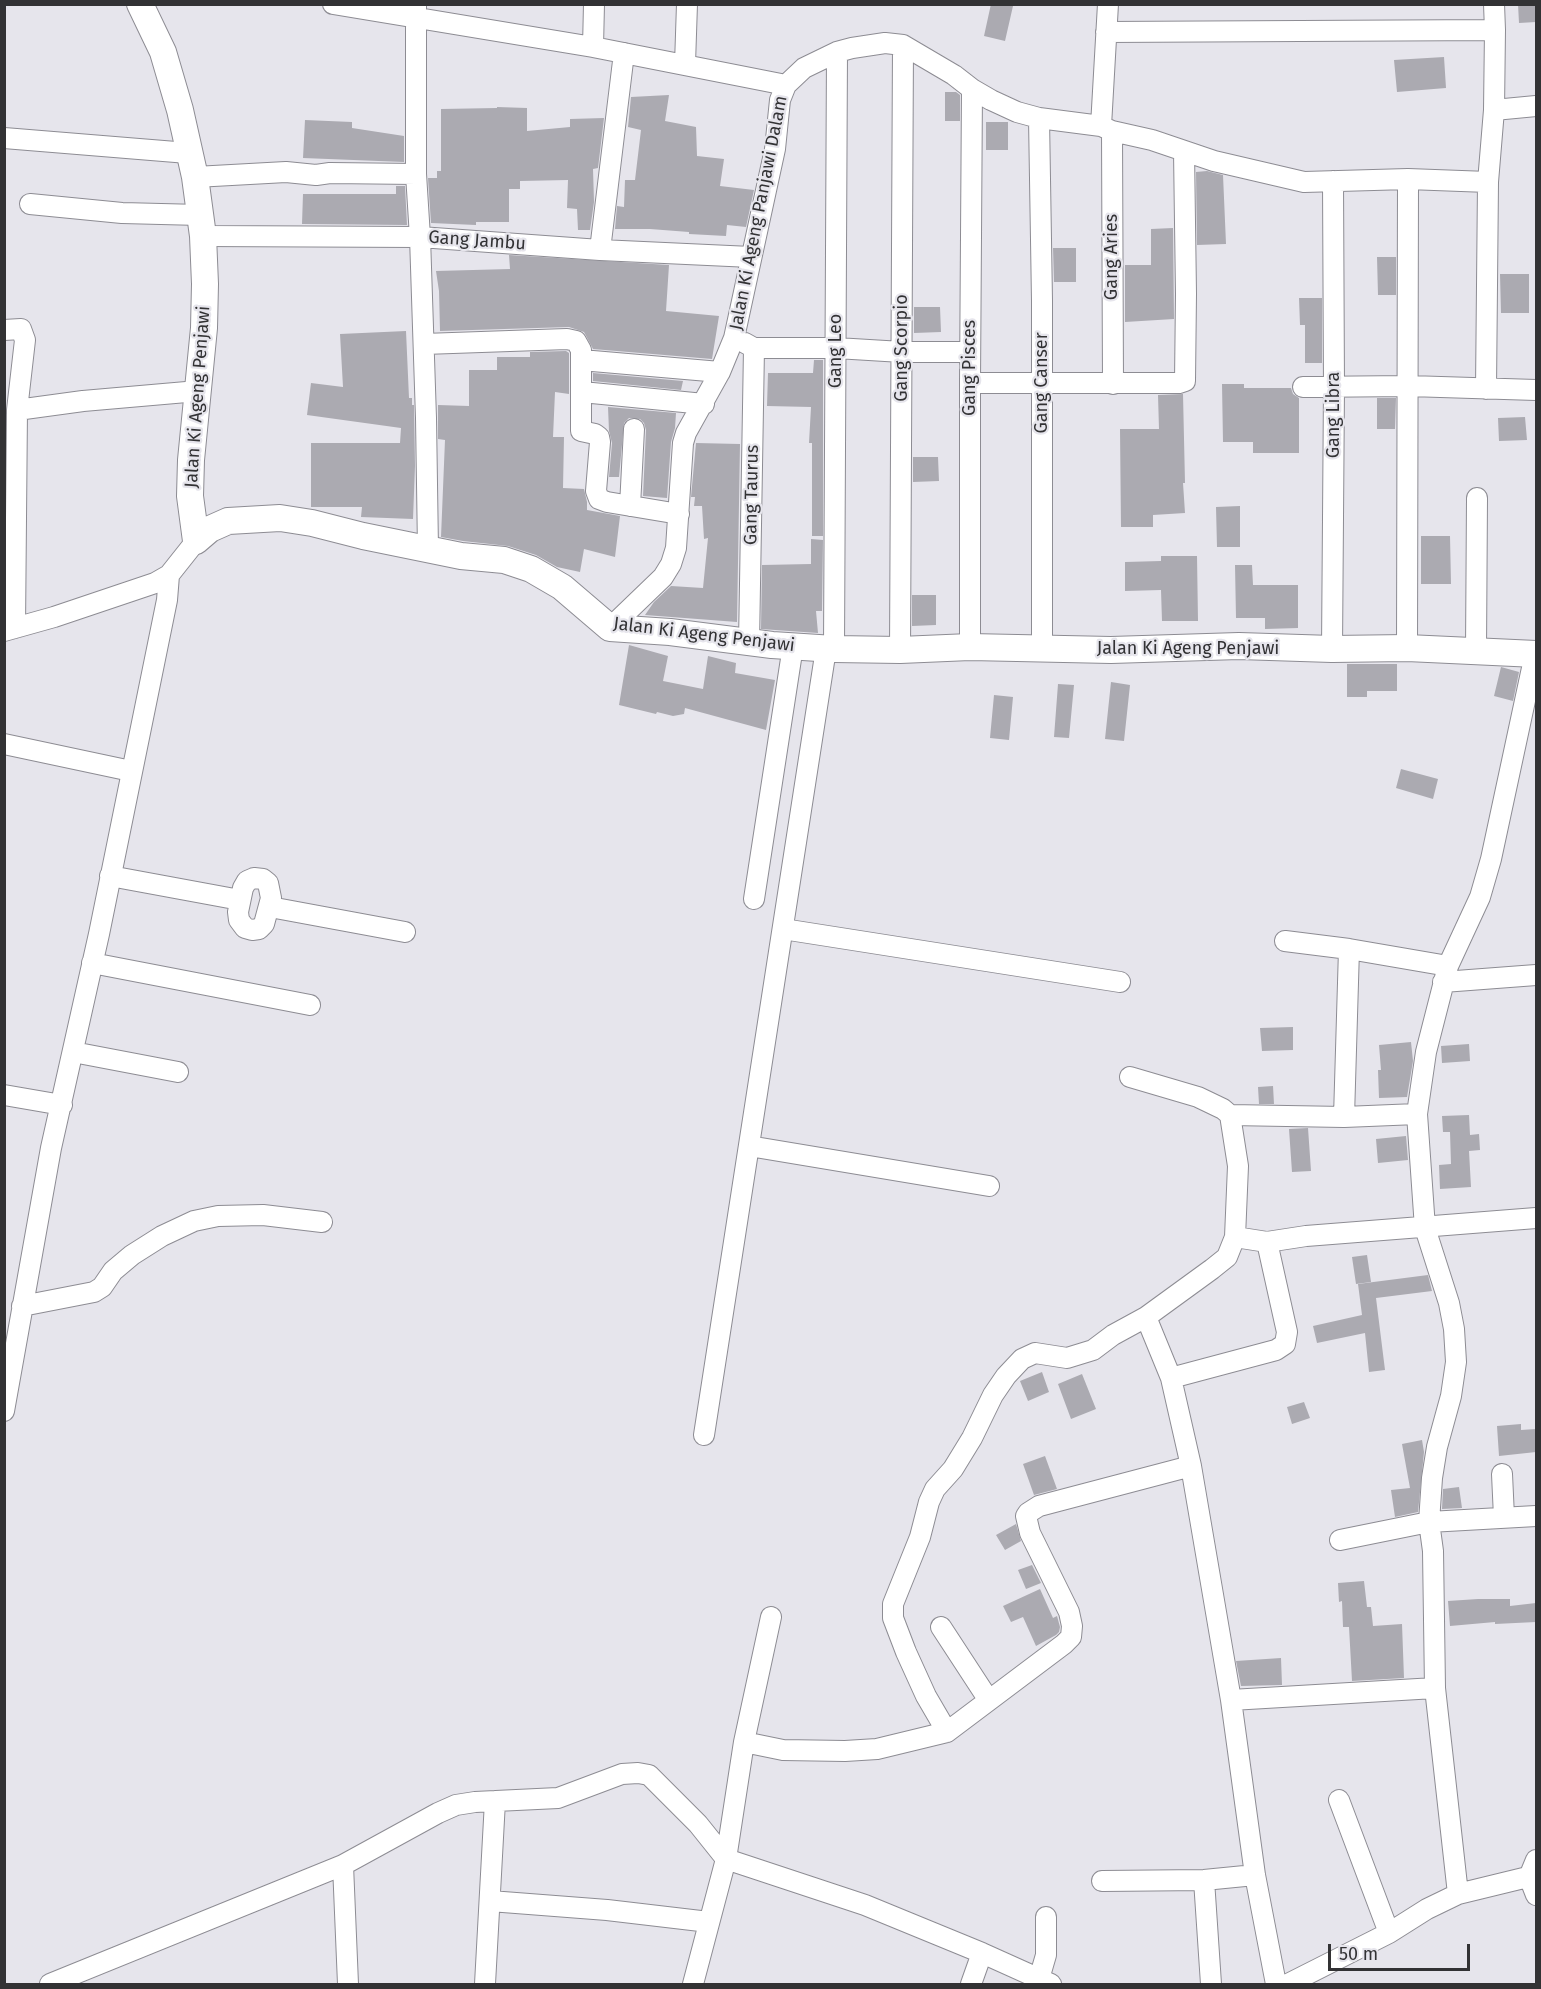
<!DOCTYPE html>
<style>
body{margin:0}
#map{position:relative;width:1541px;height:1989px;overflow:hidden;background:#e6e5ec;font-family:"Fira Sans",sans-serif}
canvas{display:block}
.frame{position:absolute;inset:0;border:6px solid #323234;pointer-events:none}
.scale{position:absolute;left:1328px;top:1944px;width:142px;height:27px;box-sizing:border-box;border:3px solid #323234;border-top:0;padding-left:8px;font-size:18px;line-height:21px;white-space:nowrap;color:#323234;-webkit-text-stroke:4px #e6e5ec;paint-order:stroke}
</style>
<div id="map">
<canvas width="1541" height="1989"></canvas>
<div class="frame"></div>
<div class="scale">50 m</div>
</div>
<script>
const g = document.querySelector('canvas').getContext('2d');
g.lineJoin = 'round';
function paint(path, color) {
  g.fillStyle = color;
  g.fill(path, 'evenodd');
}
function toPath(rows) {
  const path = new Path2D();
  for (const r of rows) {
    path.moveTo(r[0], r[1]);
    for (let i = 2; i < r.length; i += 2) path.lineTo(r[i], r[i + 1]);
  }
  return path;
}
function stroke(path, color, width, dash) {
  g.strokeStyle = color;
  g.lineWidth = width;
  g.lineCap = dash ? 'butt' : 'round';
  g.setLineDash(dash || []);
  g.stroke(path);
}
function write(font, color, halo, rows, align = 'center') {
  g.font = font + ' "Fira Sans",sans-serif';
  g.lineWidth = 4.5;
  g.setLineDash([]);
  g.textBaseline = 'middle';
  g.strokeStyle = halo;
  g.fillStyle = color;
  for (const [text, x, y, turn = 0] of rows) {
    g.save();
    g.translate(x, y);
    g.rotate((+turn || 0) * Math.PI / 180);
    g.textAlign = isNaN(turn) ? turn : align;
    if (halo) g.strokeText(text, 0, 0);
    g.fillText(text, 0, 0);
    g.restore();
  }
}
paint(toPath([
 [991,4,1013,6,1005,41,984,36],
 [1518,4,1536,4,1536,22,1519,23],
 [1444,57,1446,88,1397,92,1394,60],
 [945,92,956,92,960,95,960,121,945,121],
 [669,95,665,121,696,127,697,156,724,159,720,186,754,190,746,227,727,225,726,236,689,234,689,232,650,229,615,229,617,206,624,207,625,180,635,180,641,130,628,127,631,97],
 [497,107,527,108,527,131,570,127,570,119,604,118,598,168,593,169,594,202,590,230,578,230,577,209,567,208,568,180,520,181,520,189,509,189,509,222,476,222,476,225,431,223,428,178,437,178,437,171,441,171,441,109,497,108],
 [305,120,352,122,352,128,404,136,404,162,303,158],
 [986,122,1008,122,1008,150,986,150],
 [1207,171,1223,175,1226,244,1197,245,1196,172],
 [396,186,405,186,407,225,302,224,303,194,396,194],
 [1173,228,1174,319,1125,322,1125,265,1151,265,1151,229],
 [1053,248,1076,248,1076,282,1054,282],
 [509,255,669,265,666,311,719,316,712,359,593,349,584,332,569,327,440,331,439,291,436,271,510,269],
 [1377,257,1396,257,1396,295,1378,295],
 [1500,274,1529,274,1529,313,1501,313],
 [1299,298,1322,298,1322,363,1305,363,1305,325,1300,325],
 [914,307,940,307,941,332,914,333],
 [406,331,409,398,412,398,412,405,414,405,415,466,413,519,361,517,362,507,311,507,311,443,400,443,401,428,307,415,311,383,343,387,340,334],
 [530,352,566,351,569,353,569,394,555,392,553,437,564,437,563,488,584,489,587,502,587,510,620,516,615,557,584,549,580,572,557,567,536,555,508,546,463,541,441,537,445,440,438,439,438,405,469,406,469,370,497,370,497,357,530,357],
 [814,360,823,360,823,536,812,536,812,443,809,443,811,407,767,406,768,373,813,373],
 [593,373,683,381,681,390,593,381],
 [1222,384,1244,384,1244,388,1291,388,1293,394,1299,398,1299,453,1253,453,1253,442,1223,442],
 [1183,394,1185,483,1183,483,1185,513,1153,515,1153,527,1121,527,1120,429,1159,429,1158,395],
 [1377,398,1396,398,1395,429,1377,429],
 [608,407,676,413,675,428,671,442,667,498,643,496,646,430,644,423,640,419,629,418,624,423,619,477,609,477,612,443,609,431],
 [1525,417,1527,440,1499,441,1498,418],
 [696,443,740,444,737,622,645,615,654,602,671,586,703,588,708,538,704,539,702,506,694,506,695,497,691,497],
 [913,457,938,457,939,481,913,482],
 [1240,506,1240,547,1217,547,1216,507],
 [1421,536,1450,536,1451,584,1421,584],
 [811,539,823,540,822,611,816,611,818,633,761,629,762,565,811,564],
 [1161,556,1197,556,1198,621,1162,621,1161,590,1125,591,1125,562,1161,561],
 [1235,565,1252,565,1253,585,1298,585,1298,628,1265,629,1265,618,1236,618],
 [912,595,936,595,936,625,912,626],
 [629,645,668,656,663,681,703,689,708,656,736,663,735,673,775,680,766,730,685,708,684,714,673,716,657,712,656,714,619,705],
 [1347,664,1397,664,1397,691,1367,691,1367,697,1347,697],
 [1501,667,1519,672,1513,701,1494,696],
 [1111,682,1130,685,1124,741,1105,739],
 [1058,684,1074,685,1069,738,1054,737],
 [994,695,1013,697,1009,740,990,738],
 [1401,769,1438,779,1433,799,1396,788],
 [1293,1027,1293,1050,1262,1051,1260,1028],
 [1411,1042,1413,1061,1407,1097,1379,1098,1378,1070,1381,1070,1379,1045],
 [1469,1044,1470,1061,1442,1063,1441,1046],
 [1273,1086,1274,1104,1259,1104,1258,1087],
 [1469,1115,1470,1135,1479,1134,1480,1150,1469,1151,1471,1187,1440,1189,1439,1165,1451,1164,1450,1132,1443,1132,1442,1116],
 [1308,1128,1311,1171,1292,1172,1289,1129],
 [1406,1136,1408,1160,1378,1163,1376,1139],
 [1367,1255,1371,1282,1356,1284,1352,1257],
 [1428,1275,1432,1291,1376,1298,1385,1370,1369,1372,1365,1333,1317,1343,1313,1326,1362,1315,1358,1284],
 [1042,1372,1049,1392,1028,1401,1020,1381],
 [1082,1374,1096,1409,1071,1419,1058,1384],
 [1304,1402,1310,1418,1292,1424,1287,1407],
 [1521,1424,1521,1430,1536,1429,1536,1452,1499,1456,1497,1426],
 [1422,1440,1424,1452,1418,1512,1395,1517,1391,1490,1410,1488,1402,1444],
 [1045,1456,1057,1489,1034,1495,1023,1464],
 [1459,1487,1462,1508,1442,1509,1443,1489],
 [1016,1524,1021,1541,1005,1550,996,1535],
 [1032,1565,1041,1583,1026,1589,1018,1570],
 [1364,1581,1367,1607,1371,1607,1373,1626,1402,1624,1404,1678,1352,1681,1349,1627,1343,1627,1342,1601,1339,1602,1338,1583],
 [1040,1589,1053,1618,1057,1616,1060,1627,1059,1632,1056,1635,1036,1646,1023,1617,1011,1622,1003,1606],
 [1478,1599,1510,1599,1510,1606,1536,1603,1536,1622,1495,1624,1495,1622,1450,1626,1448,1601],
 [1281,1658,1282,1685,1241,1686,1236,1661]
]), '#abaab1');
const minor = toPath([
 [333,4,593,47,786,85],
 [416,4,416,174,420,237,426,418,428,549],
 [1494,4,1495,30],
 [1106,32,1495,30,1494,110,1488,182,1408,179,1407,648],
 [593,47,594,4],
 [685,64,687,4],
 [1494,110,1536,106],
 [1039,118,1042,301,1042,649],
 [1101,126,1108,4],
 [1112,131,1113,384],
 [4,138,188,153],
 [195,177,286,172,316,175,330,173,416,174],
 [30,204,122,213,200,215],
 [203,236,420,237,600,250,751,257],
 [600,250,624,53],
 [4,330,21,329,25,340,17,410,15,628],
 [745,343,754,348,836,348,902,352,970,352],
 [424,344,567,339,576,341,581,350,581,431,595,434,599,437,600,442,596,491,599,499,607,502,679,514],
 [581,360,720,372],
 [970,383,1179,383,1185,381,1186,294,1184,151],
 [1303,387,1409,386,1536,390],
 [1486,389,1488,182],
 [582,392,704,404],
 [17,410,83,401,198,391],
 [630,506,634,429],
 [610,628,663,577,671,564,676,548,683,443,686,433,720,372,734,338,775,149,780,100,786,85,804,68,837,52,852,48,885,43,903,45,954,75,972,89,991,100,1017,112,1039,118,1101,126,1112,131,1152,140,1214,161,1304,182,1408,179],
 [4,631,54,617,155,583,169,575,196,541],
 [749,643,754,348],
 [970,647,970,383,972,89],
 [834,649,837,52],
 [1332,649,1334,387,1333,181],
 [900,650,903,45],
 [1476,650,1477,498],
 [4,744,131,771],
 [110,876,240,900],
 [254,878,263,879,268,883,271,898,264,924,259,929,252,930,245,928,239,920,238,912,243,888,247,881,254,878],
 [754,899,793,646],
 [270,907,405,932],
 [783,929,1120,982],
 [1285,941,1349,949,1448,966],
 [92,963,310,1005],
 [1443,982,1536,975],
 [73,1052,178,1072],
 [4,1095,62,1105],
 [1230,1115,1344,1117,1417,1114],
 [1344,1117,1349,949],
 [749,1146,989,1186],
 [1267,1242,1306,1236,1536,1218],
 [22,1306,94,1292,102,1287,113,1271,132,1255,162,1236,194,1221,218,1216,263,1215,322,1222],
 [1146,1317,1171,1378,1191,1466,1231,1700,1255,1875,1276,1984],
 [1171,1378,1276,1350,1285,1344,1287,1332,1267,1242,1235,1237],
 [4,1411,51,1148,99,934,167,600,169,575],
 [704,1435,826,649],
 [1502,1474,1504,1517],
 [1340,1540,1429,1522,1536,1516],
 [941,1627,988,1699],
 [1231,1700,1435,1688],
 [947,1732,926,1696,906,1652,893,1618,893,1604,920,1537,929,1502,935,1489,953,1469,972,1438,993,1395,1006,1376,1022,1359,1035,1353,1067,1358,1093,1350,1113,1335,1146,1317,1212,1269,1227,1257,1235,1237,1238,1166,1230,1115,1223,1109,1198,1097,1130,1077],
 [744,1742,783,1750,845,1751,877,1749,947,1732,1064,1644,1071,1637,1072,1626,1069,1612,1030,1533,1026,1516,1028,1513,1039,1506,1191,1466],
 [1339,1800,1389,1933],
 [1536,1860,1529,1877,1536,1895],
 [343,1865,348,1984],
 [1204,1880,1211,1984],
 [1102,1881,1204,1880,1255,1875],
 [1458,1894,1435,1688,1433,1551,1429,1522,1432,1478,1437,1447,1451,1396,1456,1362,1454,1329,1449,1303,1425,1228,1417,1114,1426,1052,1448,966,1480,897,1491,859,1535,654],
 [490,1901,607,1910,709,1922],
 [1039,1979,1046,1955,1046,1917],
 [50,1984,343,1865,438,1813,456,1805,475,1802,558,1798,622,1774,638,1773,649,1775,698,1824,726,1859,865,1905,982,1953,1051,1984],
 [485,1984,495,1801],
 [693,1984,726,1859,744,1742,771,1617],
 [971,1984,982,1953],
 [1288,1984,1389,1933,1427,1909,1458,1894,1536,1875]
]);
const major = toPath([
 [140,4,163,52,180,110,195,177,203,236,205,284,204,328,191,460,190,496,196,541,210,529,228,521,280,518,312,523,363,536,461,556,504,560,531,569,562,587,610,628,670,632,772,645,834,649,900,650,970,647,1111,650,1239,646,1332,649,1407,648,1536,654]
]);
stroke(minor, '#8d8c93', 22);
stroke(major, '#8d8c93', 28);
stroke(minor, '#fff', 20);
stroke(major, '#fff', 26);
write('18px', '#323234', '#e6e5ec', [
 ["Jalan Ki Ageng Panjawi Dalam",759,213,-79],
 ["Gang Jambu",477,241,4],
 ["Gang Aries",1112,257,-90],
 ["Gang Scorpio",902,348,-90],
 ["Gang Leo",836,351,-90],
 ["Gang Pisces",970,368,-90],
 ["Gang Canser",1042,383,-90],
 ["Jalan Ki Ageng Penjawi",198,397,-86],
 ["Gang Libra",1334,415,-90],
 ["Gang Taurus",752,495,-89],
 ["Jalan Ki Ageng Penjawi",704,635,7],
 ["Jalan Ki Ageng Penjawi",1188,649]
]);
</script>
